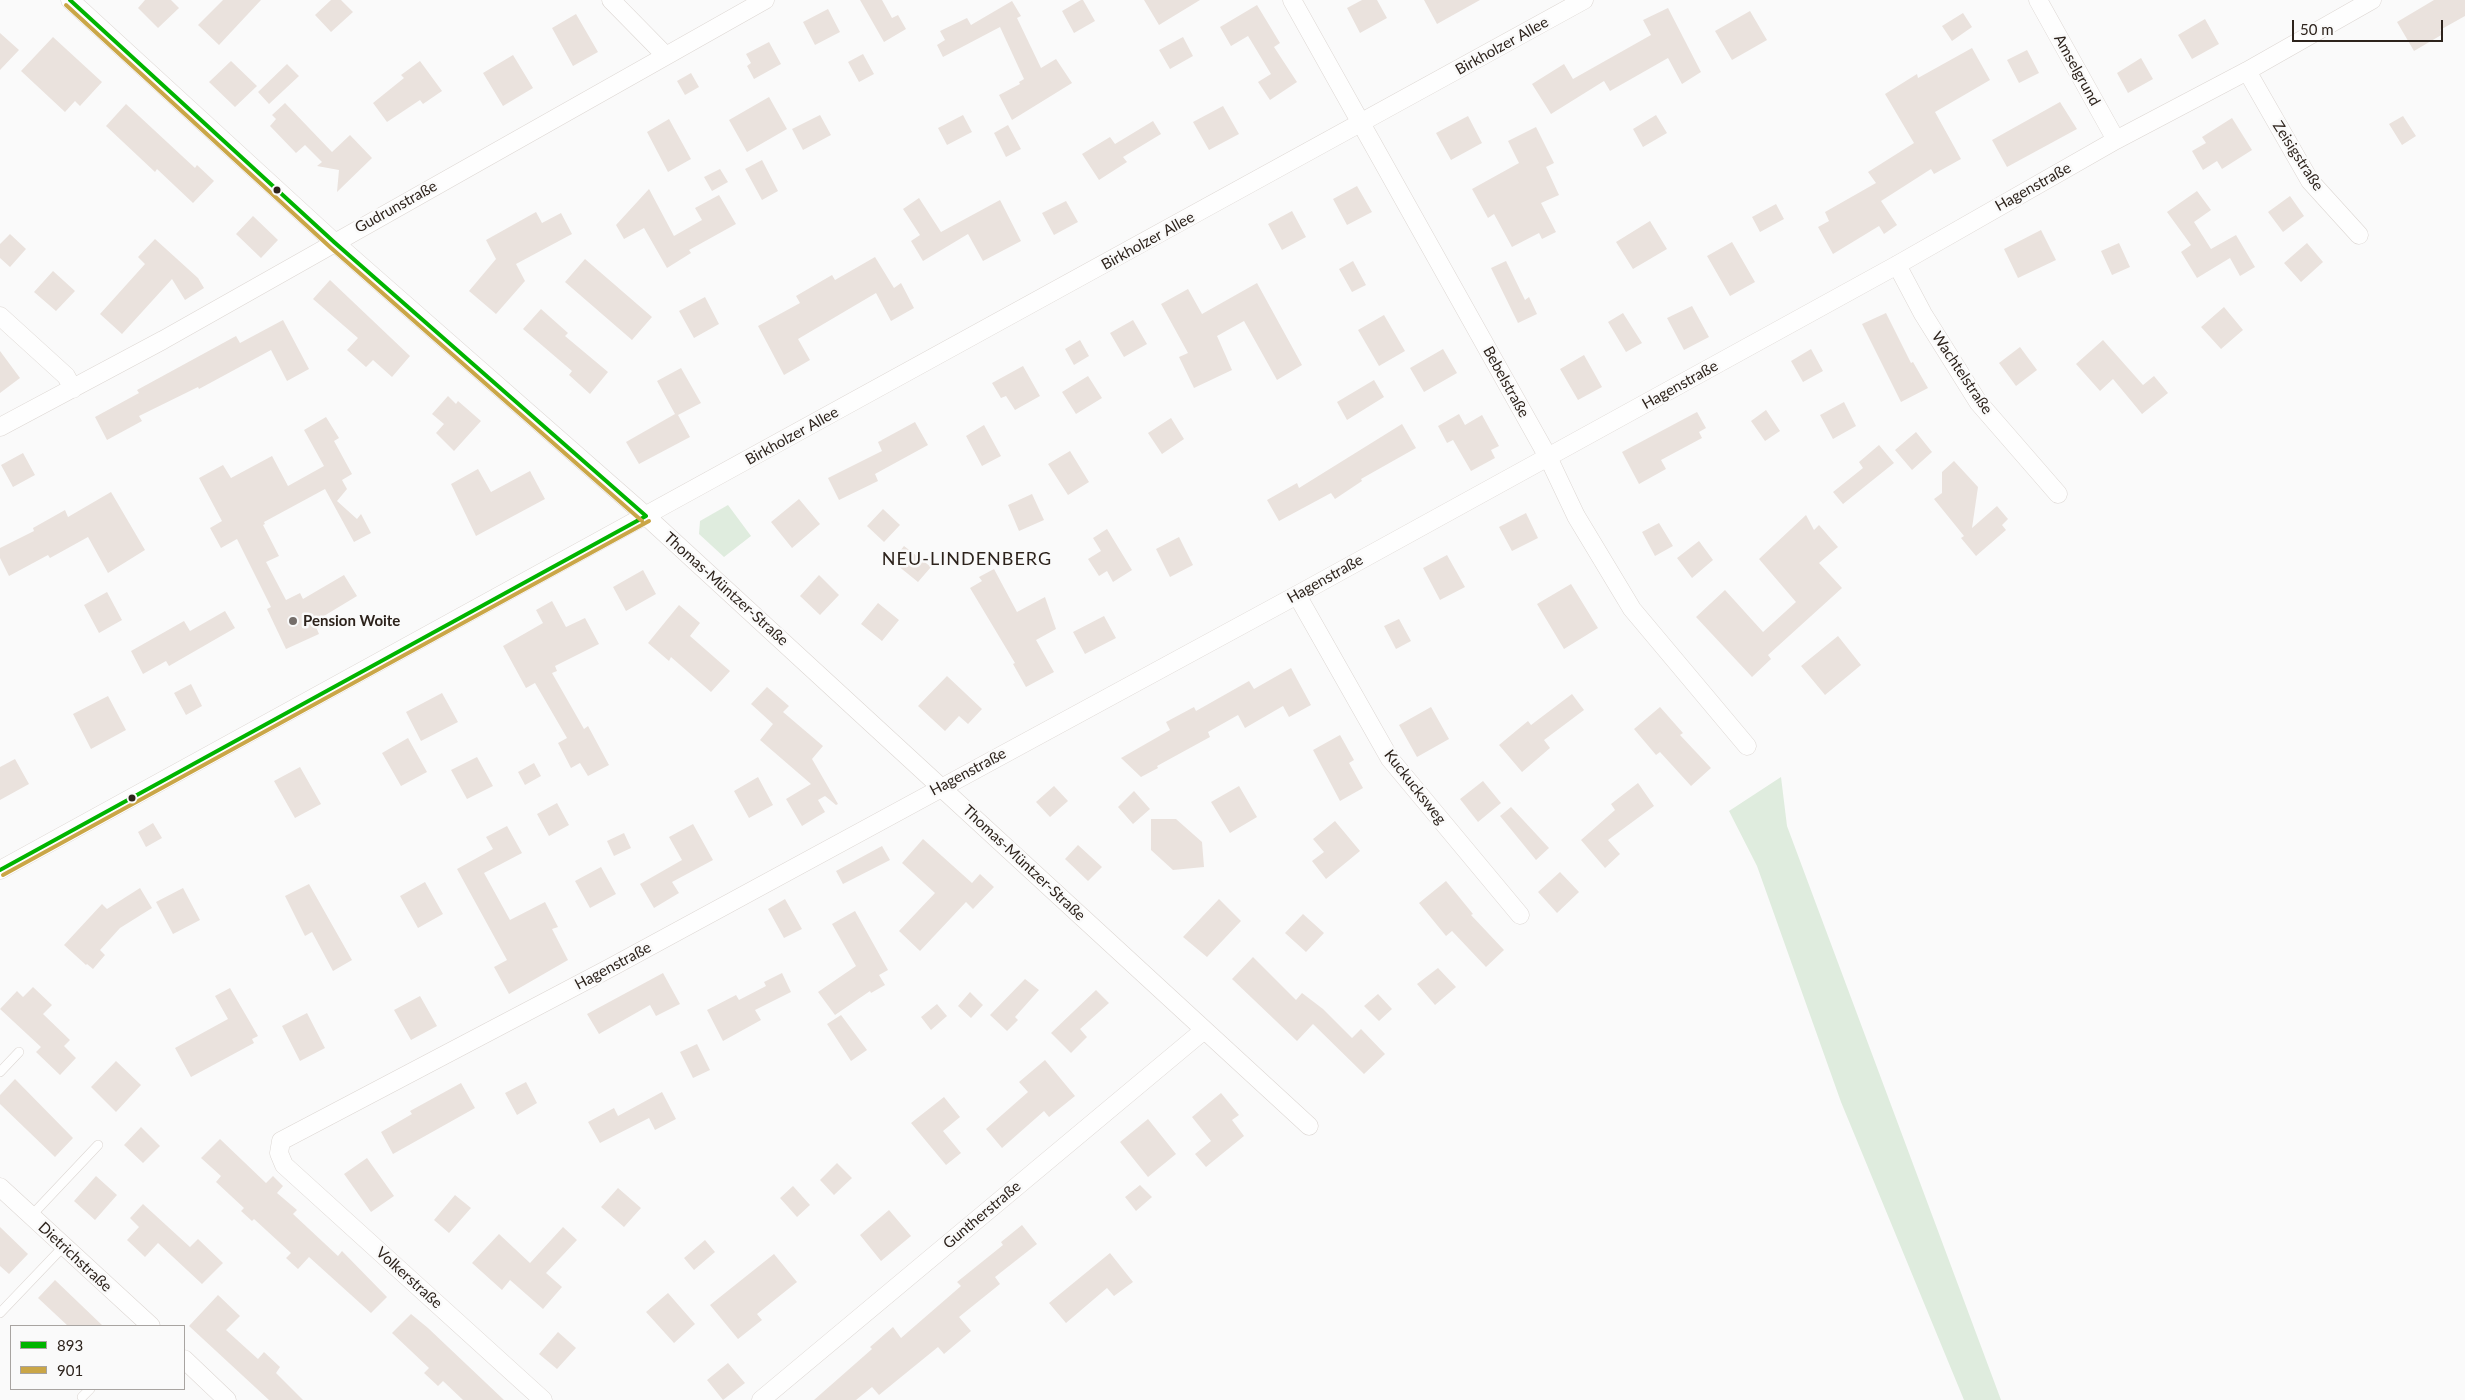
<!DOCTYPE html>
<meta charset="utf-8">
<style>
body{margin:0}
#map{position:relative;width:2465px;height:1400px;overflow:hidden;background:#fafafa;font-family:Lato,sans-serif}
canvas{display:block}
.legend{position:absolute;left:10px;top:1325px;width:175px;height:65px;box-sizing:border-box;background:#fafafa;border:1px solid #a8a4a1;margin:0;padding:6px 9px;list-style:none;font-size:15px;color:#2d231c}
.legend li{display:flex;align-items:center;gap:10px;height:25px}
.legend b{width:25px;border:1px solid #a8a4a1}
.scale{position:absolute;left:2292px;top:20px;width:151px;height:22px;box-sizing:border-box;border:2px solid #2d231c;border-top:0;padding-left:6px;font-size:15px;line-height:18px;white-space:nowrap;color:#2d231c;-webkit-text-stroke:4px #fafafa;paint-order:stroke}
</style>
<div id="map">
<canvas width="2465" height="1400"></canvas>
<ul class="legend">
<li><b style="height:6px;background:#00b400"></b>893</li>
<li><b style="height:6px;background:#caa647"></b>901</li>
</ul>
<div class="scale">50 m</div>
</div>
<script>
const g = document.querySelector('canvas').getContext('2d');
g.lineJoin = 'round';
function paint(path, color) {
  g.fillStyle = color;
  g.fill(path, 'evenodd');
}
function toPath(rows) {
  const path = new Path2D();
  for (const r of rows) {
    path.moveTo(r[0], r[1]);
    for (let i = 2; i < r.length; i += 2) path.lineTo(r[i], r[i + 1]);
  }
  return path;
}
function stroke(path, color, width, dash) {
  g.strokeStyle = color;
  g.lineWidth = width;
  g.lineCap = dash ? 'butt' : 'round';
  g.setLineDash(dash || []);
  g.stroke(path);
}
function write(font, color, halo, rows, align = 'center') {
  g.font = font + ' Lato,sans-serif';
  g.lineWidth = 5;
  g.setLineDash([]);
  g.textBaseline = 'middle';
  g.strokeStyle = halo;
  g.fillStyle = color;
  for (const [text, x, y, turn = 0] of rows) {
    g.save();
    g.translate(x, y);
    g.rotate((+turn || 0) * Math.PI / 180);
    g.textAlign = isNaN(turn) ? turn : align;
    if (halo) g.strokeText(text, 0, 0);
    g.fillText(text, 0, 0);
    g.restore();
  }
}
paint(toPath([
 [728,505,751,536,724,557,699,534,700,521],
 [1781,777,1787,826,2001,1400,1964,1400,1841,1102,1757,866,1729,811]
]), '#dfecde');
paint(toPath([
 [145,0,171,0,179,8,158,28,138,8],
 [223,0,261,0,219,45,198,25],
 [331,0,341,0,353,12,331,32,315,15],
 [860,0,882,0,892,18,898,15,906,29,884,42],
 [1081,0,1083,0,1095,21,1074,33,1062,11],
 [1144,0,1200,0,1159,25],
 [1362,0,1377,0,1387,18,1360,33,1347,8],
 [1424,0,1480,0,1437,24],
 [2434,0,2465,0,2465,16,2440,30,2443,34,2414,51,2397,22],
 [1012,1,1021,16,1017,18,1041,68,1056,59,1072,83,1012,120,999,95,1020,84,1019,82,1024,79,1000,27,943,57,937,45,945,40,940,31,967,18,971,25],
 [1257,5,1280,43,1274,47,1297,82,1270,100,1258,82,1271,74,1248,36,1231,46,1220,27],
 [1668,8,1701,72,1682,84,1668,58,1610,91,1604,81,1551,114,1532,84,1564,64,1573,79,1651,35,1643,20],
 [828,9,840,32,815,45,803,22],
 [1750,11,1767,40,1732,60,1715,31],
 [1963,13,1972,27,1952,41,1942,26],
 [576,14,598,52,573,66,552,28],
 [2205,19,2219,44,2192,59,2178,35],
 [0,33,19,50,0,70],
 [53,37,102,82,80,106,75,101,65,112,21,71],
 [1183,37,1193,56,1170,69,1159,50],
 [769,42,781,64,754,79,747,66,751,63,746,54],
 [1972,48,1990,80,1935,112,1961,159,1934,174,1931,169,1881,201,1897,225,1884,234,1879,226,1833,254,1818,227,1829,221,1825,212,1876,183,1868,172,1914,143,1885,94,1917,74,1918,78],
 [2027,50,2039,73,2019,83,2007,60],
 [863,54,874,74,859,82,848,62],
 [513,55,533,88,503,106,483,73],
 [2141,58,2153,79,2128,93,2117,73],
 [231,61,257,86,235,107,209,82],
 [420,61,442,91,423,104,420,100,387,122,373,103,404,78,401,75],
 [287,64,299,76,269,104,258,92],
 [691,73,699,87,685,95,677,81],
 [769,97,787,129,747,152,729,120],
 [2060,102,2077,129,2007,167,1992,140],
 [285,103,332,152,350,135,372,158,337,192,339,170,317,166,322,162,305,145,296,153,270,126,276,119,272,115],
 [126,104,195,168,197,165,214,181,193,203,157,169,155,172,106,126],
 [1223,106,1239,134,1209,150,1193,122],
 [820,115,831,135,803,150,792,129],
 [963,115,972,132,947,145,938,128],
 [1656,115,1667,133,1643,147,1633,129],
 [1468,116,1482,143,1451,160,1436,133],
 [2403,116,2416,136,2402,145,2389,124],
 [2232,118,2252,150,2222,169,2217,161,2203,170,2192,151,2206,143,2202,137],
 [669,119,691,159,668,172,647,132],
 [1153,121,1161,134,1123,157,1127,162,1099,180,1082,154,1110,137,1115,144],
 [1008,125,1021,149,1006,157,994,133],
 [1536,127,1554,163,1546,167,1559,195,1541,203,1556,232,1542,239,1539,233,1512,247,1494,214,1488,218,1472,189,1519,163,1508,141],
 [762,160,778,191,762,200,745,169],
 [720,169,728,182,712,191,704,177],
 [1357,186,1372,212,1347,225,1333,199],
 [649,189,674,236,702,220,695,208,719,195,736,224,689,250,691,253,667,268,644,228,624,239,616,225],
 [2197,191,2211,210,2194,222,2211,249,2236,235,2255,267,2240,276,2230,258,2197,278,2181,252,2191,245,2167,212],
 [2290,196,2304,216,2283,232,2268,212],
 [919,198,941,232,1000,200,1021,241,983,261,968,234,923,261,911,241,920,235,903,209],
 [1066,201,1078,222,1054,235,1042,213],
 [1776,204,1784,219,1760,232,1752,217],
 [1292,211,1306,237,1282,250,1268,224],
 [536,212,542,223,561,213,572,234,516,264,525,281,496,314,469,291,496,259,486,240],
 [253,216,278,240,261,258,236,234],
 [1650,221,1667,249,1633,269,1616,242],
 [2041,230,2056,260,2018,278,2004,249],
 [10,234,26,249,10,267,0,258,0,244],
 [155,239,198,278,204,288,185,300,172,279,122,334,100,314,145,264,138,257],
 [1732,242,1755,282,1730,296,1707,256],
 [2119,243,2130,267,2112,275,2101,251],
 [2307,243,2323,262,2301,282,2284,263],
 [875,257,894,288,901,283,914,308,891,321,876,293,798,339,810,360,784,375,758,326,800,303,796,296,832,275,835,280],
 [585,259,652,317,632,340,565,282],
 [1353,261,1366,285,1352,292,1339,269],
 [1506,261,1525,300,1529,297,1537,314,1518,323,1491,268],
 [53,271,75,291,56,311,34,292],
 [330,280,410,356,392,377,373,360,366,367,347,350,358,338,313,299],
 [1257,283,1302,365,1277,380,1244,321,1217,336,1232,370,1194,388,1179,357,1188,353,1161,304,1188,289,1202,314],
 [705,297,719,324,694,338,679,311],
 [1692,306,1709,337,1684,350,1667,318],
 [2224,307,2243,330,2221,349,2201,327],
 [541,309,568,333,565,336,608,372,590,394,569,375,572,371,523,329],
 [1623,313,1642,343,1626,352,1608,322],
 [1886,313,1911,363,1913,362,1928,388,1901,402,1862,324],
 [1384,315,1405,351,1379,366,1358,330],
 [283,320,309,369,287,381,271,350,199,389,198,387,139,416,142,421,107,440,95,417,139,393,137,390,236,336,240,343],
 [1133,320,1147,344,1124,357,1110,333],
 [1080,340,1089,356,1074,365,1065,349],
 [2103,340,2143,385,2154,376,2168,393,2142,414,2113,379,2100,391,2076,364],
 [2020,347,2037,370,2016,386,1999,363],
 [1443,349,1457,373,1424,392,1410,368],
 [1811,349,1823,371,1803,382,1791,361],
 [0,351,20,378,0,393],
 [1584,355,1602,387,1578,400,1560,369],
 [1023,366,1040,396,1015,410,1006,396,1001,398,992,383],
 [681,368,701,403,678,415,690,437,639,464,626,442,675,414,657,381],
 [1088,376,1102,398,1076,414,1062,392],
 [1374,380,1384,397,1347,420,1337,402],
 [448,396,456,404,458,401,481,421,454,451,436,433,444,424,432,414],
 [1844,402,1856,426,1833,439,1820,415],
 [1766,410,1780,431,1765,441,1751,421],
 [1697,412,1706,428,1699,432,1702,438,1661,460,1666,469,1639,484,1622,452],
 [1459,414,1465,425,1482,415,1499,446,1491,450,1495,458,1471,471,1453,440,1447,443,1438,426],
 [326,417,339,438,334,441,352,474,342,480,347,489,337,501,357,519,361,514,371,533,354,542,325,489,264,522,265,524,263,525,279,556,266,562,286,600,300,593,303,599,344,575,357,596,314,622,319,634,286,649,267,609,271,607,237,539,221,548,210,528,222,521,199,478,223,465,231,478,272,456,288,486,324,466,304,430],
 [1171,418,1184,439,1162,454,1148,433],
 [915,422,928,445,875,474,878,481,839,500,828,478,882,451,878,442],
 [1402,424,1416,448,1361,479,1362,481,1335,499,1331,493,1279,521,1267,500,1297,483,1299,488],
 [984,425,1001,456,982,466,966,436],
 [1916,432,1932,452,1912,470,1895,450],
 [1879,445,1894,463,1843,504,1833,492,1863,468,1859,462],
 [1070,451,1089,482,1068,495,1048,464],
 [23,453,35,475,13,487,1,465],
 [1954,461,1978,487,1972,528,1997,506,2008,519,2002,525,2006,530,1976,556,1961,538,1964,536,1934,499,1942,493,1942,472],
 [478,469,491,492,530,471,545,499,476,536,451,484],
 [111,492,145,550,108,573,88,537,50,558,48,555,9,576,0,558,0,548,34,531,33,528,65,510,68,517],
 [1032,494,1044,520,1019,531,1008,505],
 [799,499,820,524,792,548,771,522],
 [883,509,900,525,884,542,867,526],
 [1526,513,1538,538,1512,551,1499,527],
 [1806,515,1814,530,1819,525,1838,547,1819,563,1842,588,1768,655,1771,659,1752,677,1696,617,1725,590,1763,632,1796,602,1759,559],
 [1659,523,1673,546,1655,556,1642,532],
 [1107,529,1132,570,1113,582,1107,571,1099,576,1088,559,1101,551,1093,538],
 [1179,537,1193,565,1170,577,1156,549],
 [1699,541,1713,560,1692,578,1677,558],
 [904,546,931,567,918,582,892,561],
 [1447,555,1465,587,1440,600,1423,568],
 [994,569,1017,612,1045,597,1056,629,1036,640,1054,672,1026,687,1013,664,1015,663,970,588,982,581,979,577],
 [643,570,656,594,626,611,613,587],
 [819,575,839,595,820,615,800,596],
 [1571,584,1598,628,1564,649,1537,604],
 [107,592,122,620,99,633,84,605],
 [552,601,566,627,585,618,599,644,555,666,557,671,552,673,584,729,588,726,609,765,588,776,580,763,571,768,558,743,567,738,535,683,526,688,503,646,543,623,536,610],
 [878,603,899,620,882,641,861,624],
 [679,605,700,623,690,636,730,671,711,692,671,657,669,661,648,643],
 [225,611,235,628,169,666,166,661,143,674,131,651,184,621,190,631],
 [1104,616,1116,638,1085,654,1073,632],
 [1399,619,1411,641,1396,649,1384,626],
 [1838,636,1861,665,1825,695,1801,666],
 [1291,668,1311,705,1289,717,1283,706,1245,728,1238,715,1208,732,1210,737,1157,766,1158,768,1141,777,1121,758,1170,730,1166,722,1194,707,1196,711,1249,681,1254,689],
 [947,676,982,709,968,724,959,716,945,731,918,706],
 [191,684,202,706,186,715,174,693],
 [767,687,789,706,783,712,823,746,812,759,838,804,836,805,825,796,818,800,825,812,802,826,786,799,811,784,760,740,773,724,751,704],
 [442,693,458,722,421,741,406,712],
 [1572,694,1584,710,1544,740,1550,748,1522,772,1499,745,1528,721,1531,725],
 [108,696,126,730,91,749,73,714],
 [1431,707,1449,739,1417,757,1399,725],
 [1660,707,1683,733,1680,735,1711,768,1691,786,1660,752,1656,755,1634,729],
 [1340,735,1354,760,1349,763,1363,788,1340,801,1313,750],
 [408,738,427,772,401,786,382,753],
 [477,757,493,786,467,799,451,770],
 [15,759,29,784,0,800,0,767],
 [534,763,541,776,525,785,518,772],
 [300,767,321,804,295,818,274,781],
 [758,777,773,805,749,818,734,791],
 [1483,781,1501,803,1478,822,1460,799],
 [1638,783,1654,806,1608,840,1620,854,1605,868,1581,840,1615,810,1611,804],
 [1054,786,1068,801,1050,817,1036,802],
 [1239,786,1257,817,1230,833,1211,802],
 [1134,791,1150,809,1133,824,1118,807],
 [557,803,569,825,549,836,537,814],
 [1511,807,1549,848,1536,860,1500,816],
 [1151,819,1176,819,1202,842,1204,867,1173,870,1151,850],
 [1335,821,1360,851,1326,879,1312,861,1324,852,1313,839],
 [153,823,162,838,146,847,138,832],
 [693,824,713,860,672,882,679,893,654,908,640,884,682,860,669,837],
 [507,826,522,853,484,873,510,920,545,902,558,927,552,929,568,960,509,994,494,967,507,960,457,869,493,849,486,837],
 [624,833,631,848,614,856,607,841],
 [923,839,972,883,980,874,994,887,973,909,966,902,920,951,899,931,935,893,902,863],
 [1078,845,1102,867,1088,881,1065,859],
 [882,846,890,860,843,884,836,871],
 [601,867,616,894,590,908,575,881],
 [1560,872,1579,892,1557,913,1538,892],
 [1446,881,1473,914,1471,915,1504,950,1486,967,1452,931,1446,936,1419,903],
 [425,882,443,914,418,928,400,896],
 [309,884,352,960,333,971,312,932,305,936,285,896],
 [140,888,152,908,120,928,100,950,105,955,93,969,87,964,86,965,64,945,102,904,107,909],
 [183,888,200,920,173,934,156,902],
 [785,899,802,929,784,938,768,909],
 [1219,899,1241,921,1207,957,1183,937],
 [855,911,888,970,879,975,885,985,871,993,870,991,835,1015,818,992,856,966,832,924],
 [1303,914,1324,933,1306,952,1285,933],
 [1253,957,1296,1000,1302,993,1323,1009,1352,1038,1361,1029,1385,1054,1364,1074,1313,1024,1297,1041,1232,979],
 [1438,968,1456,987,1435,1005,1417,984],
 [663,973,680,1004,656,1016,650,1005,599,1034,587,1014],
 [782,973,791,992,755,1010,761,1020,723,1041,707,1010,736,995,739,1000,766,986,764,982],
 [1025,979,1039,990,1015,1017,1018,1020,1007,1031,990,1015],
 [33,987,52,1005,43,1014,70,1040,64,1046,76,1058,60,1075,36,1052,41,1047,0,1009,17,991,23,997],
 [230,988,258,1036,252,1039,254,1043,191,1077,175,1048,228,1019,215,996],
 [1096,990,1109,1003,1080,1029,1087,1037,1071,1053,1051,1033],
 [970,992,983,1005,971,1018,958,1006],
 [1378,994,1392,1009,1379,1021,1364,1006],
 [420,996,437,1026,411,1040,394,1010],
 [937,1004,947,1016,931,1030,921,1017],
 [307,1013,325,1048,300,1061,282,1026],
 [841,1015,867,1050,851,1061,827,1024],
 [697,1044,710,1070,693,1078,680,1052],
 [1045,1060,1075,1096,1049,1117,1044,1111,1002,1148,986,1129,1028,1092,1019,1082],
 [116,1061,141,1085,116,1112,91,1087],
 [15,1079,73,1138,55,1157,0,1104,0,1095],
 [526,1082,537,1103,517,1115,505,1093],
 [461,1083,475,1108,393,1154,381,1132,412,1114,410,1111],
 [662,1092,676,1119,655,1130,649,1118,600,1143,588,1122,614,1108,618,1116],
 [1221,1093,1239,1115,1232,1120,1244,1136,1206,1167,1195,1154,1211,1141,1192,1117],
 [944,1097,960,1117,943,1131,961,1153,946,1165,911,1123],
 [1148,1119,1176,1154,1148,1177,1120,1142],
 [141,1127,160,1146,143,1163,124,1145],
 [220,1139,266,1183,273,1176,283,1186,277,1193,297,1210,293,1214,338,1256,342,1251,387,1297,371,1313,309,1257,298,1269,286,1258,291,1253,254,1219,252,1221,241,1211,244,1208,216,1182,221,1176,201,1158],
 [367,1158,394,1196,371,1212,344,1174],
 [837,1163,852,1178,834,1195,820,1180],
 [96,1176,117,1195,95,1220,74,1201],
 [1140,1185,1152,1197,1136,1211,1125,1197],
 [793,1186,810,1205,797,1217,780,1198],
 [618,1188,641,1208,624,1227,601,1207],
 [455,1195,471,1208,449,1233,434,1220],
 [143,1204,190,1247,198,1239,223,1263,202,1284,158,1243,145,1257,127,1240,139,1227,130,1218],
 [889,1210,911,1236,881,1261,860,1235],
 [1022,1225,1037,1244,995,1277,1000,1284,959,1317,971,1331,944,1354,938,1347,879,1395,872,1387,856,1400,814,1400,872,1349,870,1347,893,1327,901,1338,961,1286,957,1282,1003,1245,1001,1242],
 [0,1227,28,1254,9,1274,0,1266],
 [563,1227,577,1240,546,1273,562,1287,543,1309,510,1280,502,1290,472,1263,499,1234,530,1263],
 [705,1240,715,1252,694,1270,684,1258],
 [1110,1253,1133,1282,1114,1296,1107,1288,1066,1323,1049,1303],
 [774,1254,797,1282,757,1314,762,1320,738,1339,710,1305],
 [55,1280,103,1326,68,1326,38,1298],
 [668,1293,695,1324,674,1343,646,1312],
 [218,1295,240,1316,226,1330,258,1359,264,1352,280,1367,276,1373,303,1400,269,1400,189,1326],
 [411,1314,428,1328,504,1400,463,1400,443,1381,438,1386,424,1373,429,1368,392,1333],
 [558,1332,576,1348,557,1369,539,1354],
 [728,1363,745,1383,723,1400,707,1380]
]), '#eae2dd');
const lane = toPath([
 [0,1072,19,1052],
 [31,1216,98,1145],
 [0,1313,64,1246],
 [82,1397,90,1389]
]);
const street = toPath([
 [70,0,334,242,646,516,1309,1126],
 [611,0,665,55],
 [1292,0,1548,457,1576,516,1632,609,1747,746],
 [2038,0,2116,140],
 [2247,71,2310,181,2359,235],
 [1897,265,1923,314,1978,402,2058,494],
 [0,316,66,376,73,389],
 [0,427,163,340,765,0],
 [1297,595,1390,759,1520,915],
 [0,870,1584,0],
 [0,1187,151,1326],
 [184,1359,227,1400],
 [543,1400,284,1165,279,1153,281,1141,608,969,1297,595,1897,265,2116,140,2247,71,2372,0],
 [761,1400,1203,1031]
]);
stroke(lane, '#dcd6d2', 10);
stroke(street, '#dcd6d2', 19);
stroke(lane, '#fefefe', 9);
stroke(street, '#fefefe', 18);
stroke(toPath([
 [70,0,334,242,646,516],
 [0,870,646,516]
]), '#00b400', 4);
stroke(toPath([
 [66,5,330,247,642,521],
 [3,875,649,521]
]), '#caa647', 4);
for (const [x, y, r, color] of [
 [277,190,4.5,"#2d231c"],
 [293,621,5,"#756e6a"],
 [132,798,4.5,"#2d231c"]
]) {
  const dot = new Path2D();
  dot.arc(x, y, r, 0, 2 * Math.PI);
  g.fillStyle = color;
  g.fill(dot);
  stroke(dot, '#fafafa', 2);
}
write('15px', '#2d231c', '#fafafa', [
 ["Birkholzer Allee",1502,46,-29],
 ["Amselgrund",2077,70,61],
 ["Zeisigstraße",2298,156,57],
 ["Hagenstraße",2033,187,-29],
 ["Gudrunstraße",396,207,-29],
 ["Birkholzer Allee",1148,241,-29],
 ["Wachtelstraße",1962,373,56],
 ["Bebelstraße",1506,382,61],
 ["Hagenstraße",1680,385,-29],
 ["Birkholzer Allee",792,436,-29],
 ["Hagenstraße",1325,579,-29],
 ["Thomas-Müntzer-Straße",726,589,42],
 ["Hagenstraße",968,772,-28],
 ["Kuckucksweg",1415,787,52],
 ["Thomas-Müntzer-Straße",1024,863,43],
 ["Hagenstraße",613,966,-28],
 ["Guntherstraße",982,1215,-40],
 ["Dietrichstraße",75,1257,43],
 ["Volkerstraße",409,1278,42]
]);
write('bold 15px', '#2d231c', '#fafafa', [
 ["Pension Woite",303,621]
], 'left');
g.letterSpacing = '1px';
write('18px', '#2d231c', '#fafafa', [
 ["NEU-LINDENBERG",967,559]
]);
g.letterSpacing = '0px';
</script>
